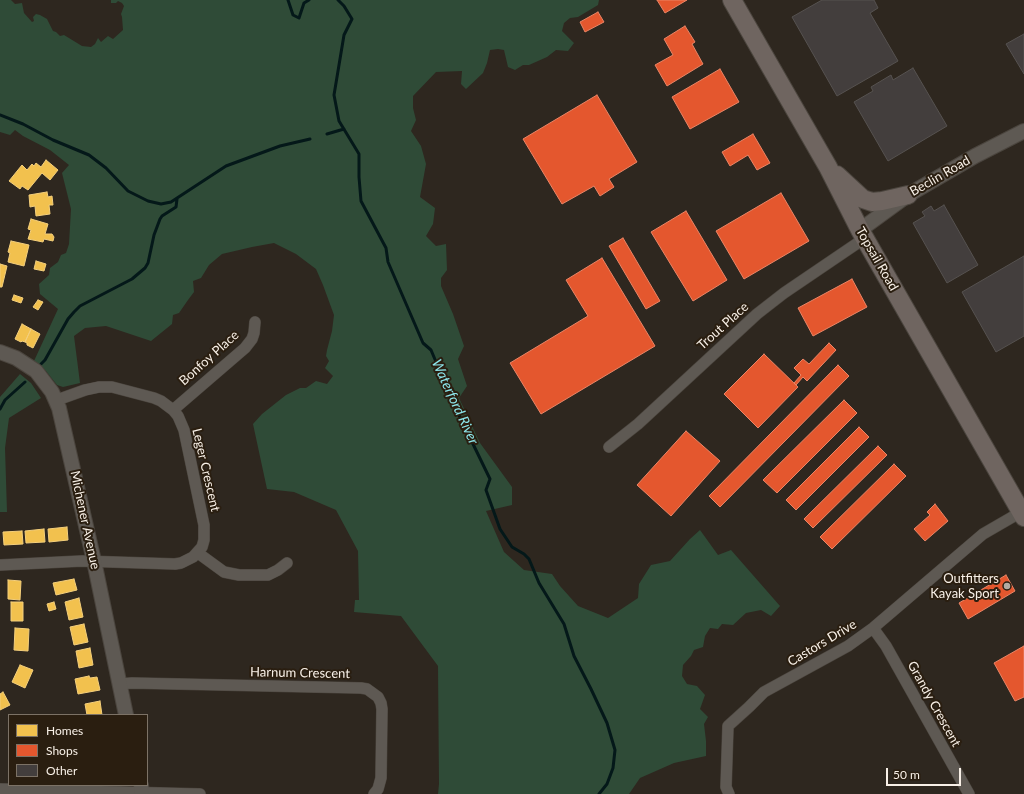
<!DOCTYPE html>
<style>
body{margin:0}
#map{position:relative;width:1024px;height:794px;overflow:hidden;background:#2e271f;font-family:Lato,sans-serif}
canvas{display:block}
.legend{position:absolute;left:8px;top:714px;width:140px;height:72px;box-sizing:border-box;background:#2a1e10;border:1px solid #7c7266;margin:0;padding:5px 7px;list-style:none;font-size:12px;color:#f8f0e7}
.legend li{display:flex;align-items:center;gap:8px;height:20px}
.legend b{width:20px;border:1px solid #7c7266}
.scale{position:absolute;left:886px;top:768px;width:75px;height:18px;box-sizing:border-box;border:2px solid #f8f0e7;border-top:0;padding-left:5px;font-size:12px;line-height:14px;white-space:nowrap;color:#f8f0e7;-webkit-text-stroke:3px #2a1e10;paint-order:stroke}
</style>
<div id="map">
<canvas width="1024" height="794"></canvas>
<ul class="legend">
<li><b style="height:11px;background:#f2c14e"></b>Homes</li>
<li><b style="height:11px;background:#e4572e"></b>Shops</li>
<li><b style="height:11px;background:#433e3d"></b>Other</li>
</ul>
<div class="scale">50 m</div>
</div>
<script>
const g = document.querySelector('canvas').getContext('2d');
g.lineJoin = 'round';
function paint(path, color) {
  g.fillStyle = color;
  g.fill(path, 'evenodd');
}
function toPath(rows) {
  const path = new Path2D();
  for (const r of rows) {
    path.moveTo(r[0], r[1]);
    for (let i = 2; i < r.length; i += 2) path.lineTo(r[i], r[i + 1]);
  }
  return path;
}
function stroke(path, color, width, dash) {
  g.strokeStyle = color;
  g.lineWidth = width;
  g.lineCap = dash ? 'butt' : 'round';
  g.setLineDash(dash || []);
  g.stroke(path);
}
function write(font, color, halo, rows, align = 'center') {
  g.font = font + ' Lato,sans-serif';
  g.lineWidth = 4;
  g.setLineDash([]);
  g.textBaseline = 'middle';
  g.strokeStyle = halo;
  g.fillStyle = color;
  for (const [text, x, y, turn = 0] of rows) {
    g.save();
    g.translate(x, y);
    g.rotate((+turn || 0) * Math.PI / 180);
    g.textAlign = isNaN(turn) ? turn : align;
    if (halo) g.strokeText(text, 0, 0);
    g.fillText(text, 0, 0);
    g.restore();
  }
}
paint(toPath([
 [0,0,11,0,15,4,22,3,24,13,32,22,34,21,33,17,36,14,40,15,47,19,53,31,56,32,60,36,64,35,82,46,91,47,95,44,98,38,101,42,108,36,113,39,123,30,122,17,121,14,124,6,122,3,118,1,116,3,111,3,111,0,599,0,598,5,578,17,570,18,564,23,562,31,574,43,568,51,556,50,547,57,529,65,523,65,515,70,508,67,504,50,498,49,490,50,487,63,483,73,466,89,461,84,462,71,436,72,413,96,413,108,416,120,411,131,421,146,426,164,420,197,435,208,433,224,426,236,436,246,446,244,447,270,441,278,441,286,453,314,464,346,458,359,467,386,459,398,480,443,512,487,512,505,486,511,504,552,524,570,552,574,560,586,578,606,608,618,638,598,639,584,651,565,670,561,690,539,700,530,718,555,731,550,780,606,771,616,761,610,746,613,733,625,722,624,718,629,710,628,705,636,703,647,694,650,691,656,683,665,682,676,687,684,697,686,705,695,700,709,708,717,704,724,706,741,706,756,674,763,640,778,629,794,438,794,439,784,438,666,401,616,354,612,355,600,359,600,358,551,336,510,294,492,267,489,253,424,262,414,286,395,300,388,306,388,316,381,327,384,333,376,325,368,329,361,326,356,327,350,332,331,334,315,323,285,316,269,296,254,274,243,252,247,222,254,209,265,201,278,193,281,194,292,188,300,179,313,173,315,172,324,151,341,106,326,85,328,74,336,80,383,63,387,57,385,46,371,34,361,58,309,40,294,39,284,49,275,50,268,58,262,61,255,66,253,69,244,71,209,62,173,69,165,50,150,23,136,15,130,10,135,0,132],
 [20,374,31,383,41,398,9,418,5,448,7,512,0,512,0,397]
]), '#2f4b37');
const homes = toPath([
 [46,160,58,170,50,180,42,173,28,190,22,186,20,189,9,181,22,165,27,170,32,164,34,166,36,163,41,167,46,160],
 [47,192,48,197,52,196,53,205,49,205,50,214,36,216,35,206,30,207,29,195,47,192],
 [31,219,48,224,45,234,52,234,54,237,53,241,44,239,43,242,28,239,31,230,28,229,31,219],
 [11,241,29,245,24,266,8,262,10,253,8,252,11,241],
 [36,261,46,264,44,271,34,269,36,261],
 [0,264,7,266,2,287,0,287,0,264],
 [14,295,23,298,21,303,12,300,14,295],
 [38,300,43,302,38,310,33,307,38,300],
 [22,324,31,329,25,342,22,341,21,342,15,339,22,324],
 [31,329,40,334,33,348,27,345,27,343,25,342,31,329],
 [67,527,68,540,49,542,48,529,67,527],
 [44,529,45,542,26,543,25,531,44,529],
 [22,531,23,544,4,545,3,532,22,531],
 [74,579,77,590,56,595,53,583,74,579],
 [8,580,21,581,20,600,8,599,8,580],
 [79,598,83,617,69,620,65,602,79,598],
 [11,602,23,602,23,621,11,621,11,602],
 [54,602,56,609,49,611,47,604,54,602],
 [84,624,88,642,74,645,70,627,84,624],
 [15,628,29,629,28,651,14,650,15,628],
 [90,648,93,665,79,668,76,651,90,648],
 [20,665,33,670,25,688,12,682,20,665],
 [89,676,90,678,97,677,100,690,78,694,75,679,89,676],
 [3,692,10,705,0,710,0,694,3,692],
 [100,701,102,715,87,715,85,704,100,701]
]);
paint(homes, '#f2c14e');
stroke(homes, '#f4cf7c', 1);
const shops = toPath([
 [657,0,687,0,665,13,657,0],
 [598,12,604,22,585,32,580,22,598,12],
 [685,26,695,42,692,44,703,64,667,86,655,65,673,55,664,39,685,26],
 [720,69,739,102,690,129,672,97,720,69],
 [597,95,637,162,609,179,614,187,600,196,594,186,562,204,523,139,597,95],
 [753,134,770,163,757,170,748,155,730,166,722,152,753,134],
 [781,193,809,241,744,279,716,231,781,193],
 [686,211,727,280,693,301,651,232,686,211],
 [623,238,660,301,646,309,609,246,623,238],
 [602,258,655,346,541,414,510,363,588,316,566,280,602,258],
 [852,279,867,307,813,336,798,308,852,279],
 [829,343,836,350,807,381,803,377,796,385,794,383,801,375,794,368,803,359,809,364,829,343],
 [764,354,798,387,758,428,724,394,764,354],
 [838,365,849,376,720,507,709,496,838,365],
 [844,400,857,413,777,493,763,480,844,400],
 [859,427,869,437,796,510,786,500,859,427],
 [686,431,720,461,671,516,637,485,686,431],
 [878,446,887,455,813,528,804,519,878,446],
 [894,464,906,476,832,549,820,537,894,464],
 [935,504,948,521,925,541,914,529,930,515,927,512,935,504],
 [1006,575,1015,591,968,619,959,603,1006,575],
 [1024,646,1024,697,1015,701,994,663,1024,646]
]);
paint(shops, '#e4572e');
stroke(shops, '#ea8566', 1);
stroke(toPath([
 [288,0,293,15,299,18,304,3,309,0],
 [338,0,344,6,352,19,344,35,334,95,339,121,359,154,359,177,361,201,386,248,388,262,423,343,431,350,456,409,490,479,486,490,500,529,512,547,524,554,529,559,539,583,564,624,574,656,591,689,607,723,615,750,613,768,607,784,599,794],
 [0,115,23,124,53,140,89,155,106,168,128,191,148,201,161,204,171,202,226,166,280,146,310,139],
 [327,134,344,129],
 [41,364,45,360,68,319,74,312,80,306,132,279,145,268,148,263,154,235,160,219,162,216,176,207,177,199],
 [0,409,5,400,25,382]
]), '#041819', 3);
const building = toPath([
 [822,0,874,0,878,8,870,13,898,61,837,96,792,17,822,0],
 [1024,34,1024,74,1006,44,1024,34],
 [913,68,947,126,888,161,854,102,873,91,871,87,891,75,893,80,913,68],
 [944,205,978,265,947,283,913,223,925,216,922,212,931,206,934,211,944,205],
 [1024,256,1024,336,996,352,962,292,1024,256]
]);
paint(building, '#433e3d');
stroke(building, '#565250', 1);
const minor = toPath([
 [173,410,245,348,252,339,254,333,255,322],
 [609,447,638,424,757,314,784,293,865,238],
 [198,553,224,572,239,575,268,575,278,570,287,563],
 [0,565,82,561,175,564,181,563,193,557,202,547,204,540,204,525,184,430,178,416,173,410,161,401,154,398,112,387,99,387,85,390,57,400],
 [873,628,886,646,969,794],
 [119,684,132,683,361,688,367,689,378,697,381,703,382,709,381,778,378,789,374,794],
 [0,789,200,794],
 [729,794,726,787,728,726,749,707,764,692,848,646,873,628,983,534,1021,512]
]);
const tertiary = toPath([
 [860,230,908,195,975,156,1024,131],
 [0,352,16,358,36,371,52,392,59,408,94,561,126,715],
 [141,785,142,794]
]);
const primary = toPath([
 [732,0,828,167,860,230,1024,517],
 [837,175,863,199,872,202,882,201,908,195]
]);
stroke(minor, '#4b453e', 12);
stroke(tertiary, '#4b453e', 16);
stroke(primary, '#4b453e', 20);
stroke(minor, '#5e5953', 11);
stroke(tertiary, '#5e5953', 14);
stroke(primary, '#6f6560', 18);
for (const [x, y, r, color] of [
 [1007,586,4,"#b1aaa1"]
]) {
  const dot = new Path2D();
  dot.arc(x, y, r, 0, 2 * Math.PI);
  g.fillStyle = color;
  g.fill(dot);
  stroke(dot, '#2a1e10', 1.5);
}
write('13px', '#f8f0e7', '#2a1e10', [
 ["Beclin Road",940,176,-30],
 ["Topsail Road",877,259,60],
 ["Trout Place",723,326,-42],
 ["Bonfoy Place",209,358,-42],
 ["Leger Crescent",206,470,77],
 ["Michener Avenue",85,520,78],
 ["Castors Drive",822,643,-31],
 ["Harnum Crescent",300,673,1],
 ["Grandy Crescent",934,704,61]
]);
write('13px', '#f8f0e7', '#2a1e10', [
 ["Outfitters",999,579],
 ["Kayak Sport",999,594]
], 'right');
write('italic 14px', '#8ce5ea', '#2a1e10', [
 ["Waterford River",455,402,65]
]);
</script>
